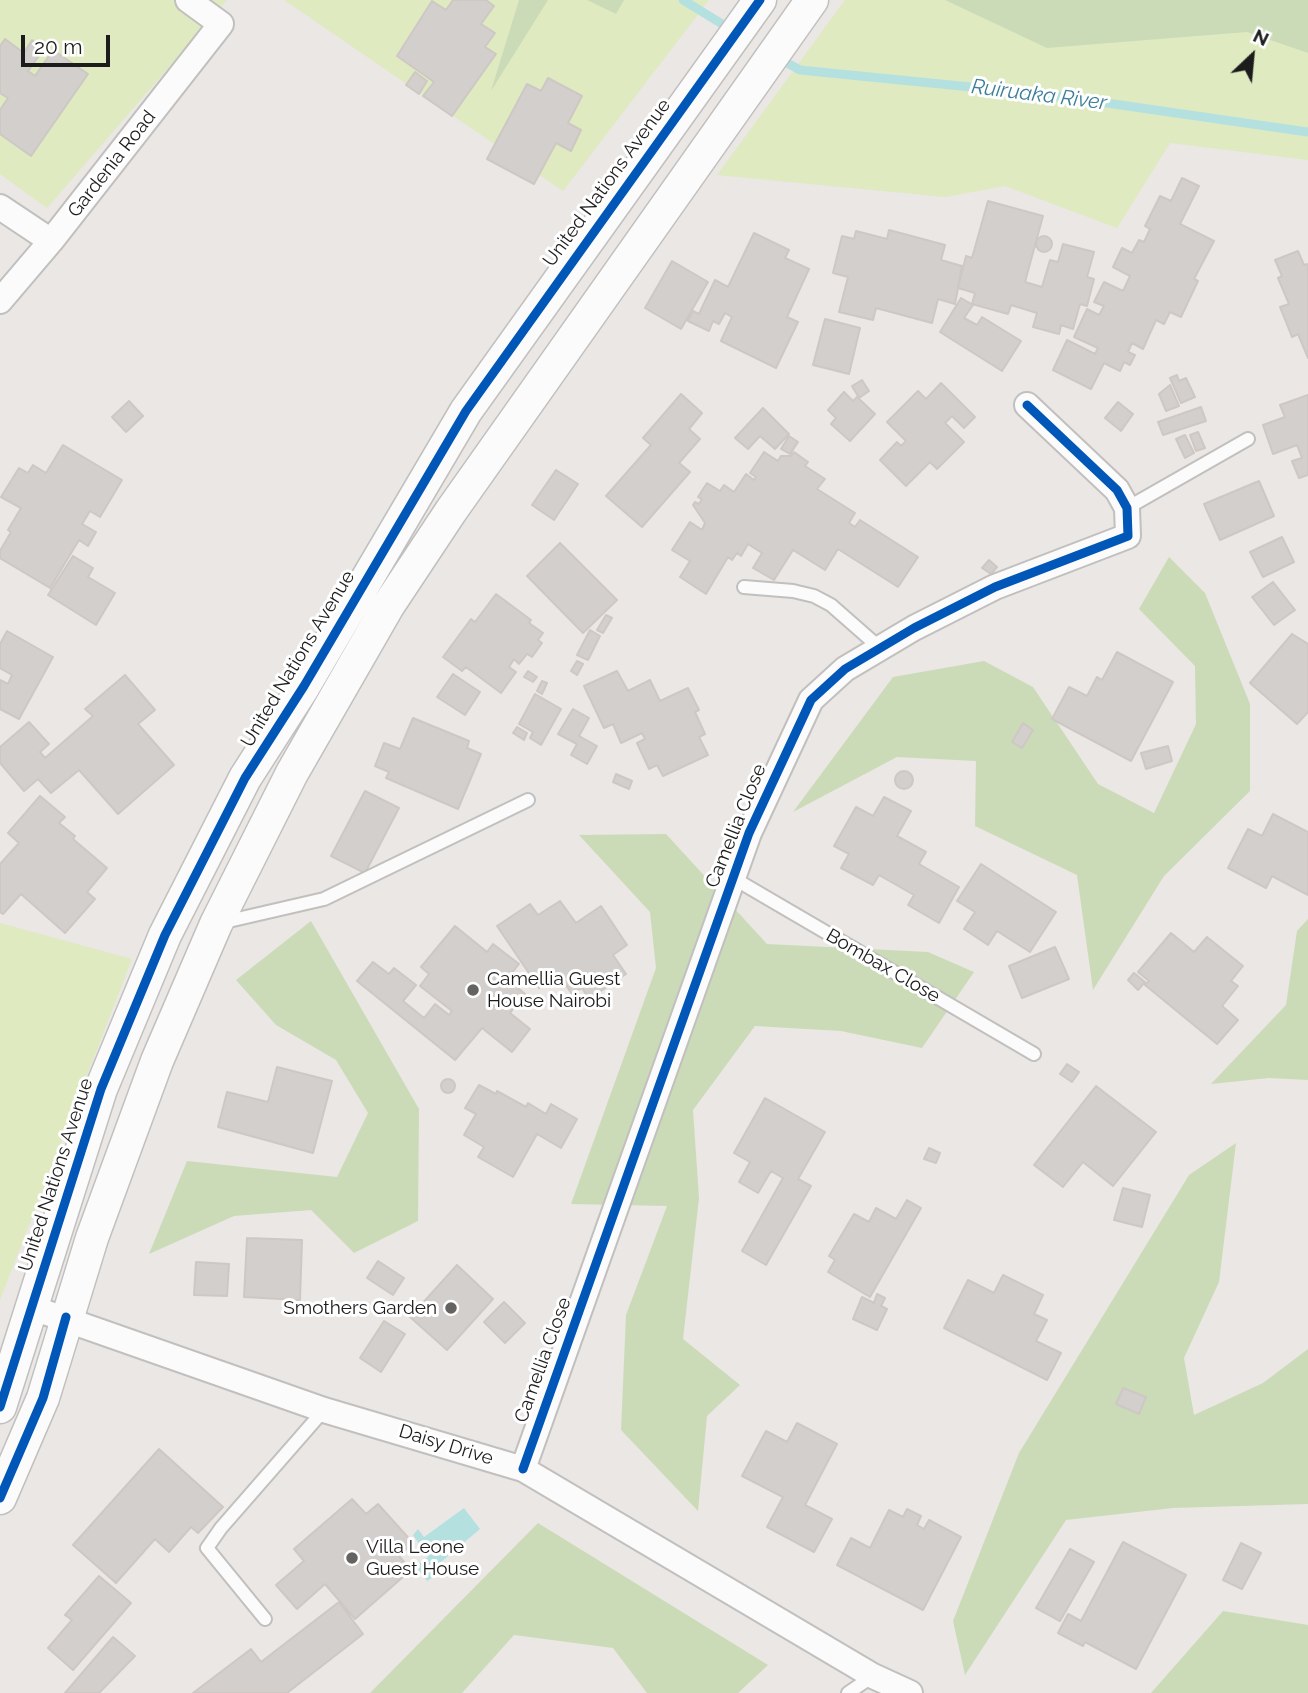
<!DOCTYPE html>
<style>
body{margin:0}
#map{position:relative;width:1308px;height:1693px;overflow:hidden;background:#eae7e4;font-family:Raleway,sans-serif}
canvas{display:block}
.north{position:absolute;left:1217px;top:21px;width:70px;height:70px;-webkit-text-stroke:5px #fff;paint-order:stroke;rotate:26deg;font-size:19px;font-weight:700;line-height:28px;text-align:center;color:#1c1c1c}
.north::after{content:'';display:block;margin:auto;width:24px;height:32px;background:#1c1c1c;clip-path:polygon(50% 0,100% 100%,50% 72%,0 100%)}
.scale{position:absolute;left:21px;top:35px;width:89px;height:32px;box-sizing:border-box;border:4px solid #1c1c1c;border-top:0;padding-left:9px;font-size:21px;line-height:24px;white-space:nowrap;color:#1c1c1c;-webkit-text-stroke:5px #fff;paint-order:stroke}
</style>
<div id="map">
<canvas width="1308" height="1693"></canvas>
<div class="north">N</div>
<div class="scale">20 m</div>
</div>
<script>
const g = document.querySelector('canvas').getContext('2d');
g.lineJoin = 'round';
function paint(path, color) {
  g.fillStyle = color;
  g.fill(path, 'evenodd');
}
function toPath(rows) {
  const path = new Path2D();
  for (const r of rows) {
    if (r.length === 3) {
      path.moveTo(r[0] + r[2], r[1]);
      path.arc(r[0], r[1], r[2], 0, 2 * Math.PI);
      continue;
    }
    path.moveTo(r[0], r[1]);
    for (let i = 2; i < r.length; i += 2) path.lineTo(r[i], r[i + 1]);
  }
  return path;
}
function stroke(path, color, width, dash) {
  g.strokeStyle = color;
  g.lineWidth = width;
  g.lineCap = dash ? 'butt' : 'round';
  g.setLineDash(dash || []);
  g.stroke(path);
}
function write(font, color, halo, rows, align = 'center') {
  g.font = font + ' Raleway,sans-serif';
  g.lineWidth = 6;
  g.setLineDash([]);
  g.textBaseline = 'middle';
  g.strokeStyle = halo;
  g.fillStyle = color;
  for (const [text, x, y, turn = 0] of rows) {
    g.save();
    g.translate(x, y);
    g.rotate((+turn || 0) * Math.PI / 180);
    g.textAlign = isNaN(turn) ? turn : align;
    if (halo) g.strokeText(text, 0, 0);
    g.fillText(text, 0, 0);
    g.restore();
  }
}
paint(toPath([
 [0,0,227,0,47,208,0,174],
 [284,0,709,0,563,191],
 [845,0,1308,0,1308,160,1170,143,1117,228,1005,186,945,197,717,175],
 [0,923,132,959,0,1300]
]), '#dfeac0');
paint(toPath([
 [519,0,548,0,491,91],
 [587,0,624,0,616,14],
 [945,0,1308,0,1308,53,1247,32,1047,48],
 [1169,557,1205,593,1250,704,1250,791,1164,876,1093,990,1077,875,975,826,976,761,897,757,793,812,893,677,984,661,1033,687,1098,784,1154,813,1196,724,1195,666,1139,609],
 [666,834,767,944,928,952,974,972,922,1048,841,1031,755,1026,693,1110,699,1198,683,1339,740,1385,707,1416,698,1511,621,1430,626,1315,667,1206,571,1204,656,968,650,912,579,835],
 [1308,919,1308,1080,1269,1078,1211,1084,1286,1005,1297,931],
 [311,921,419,1109,418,1221,354,1253,311,1210,234,1216,149,1254,187,1161,337,1177,368,1113,336,1060,276,1025,236,980],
 [1236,1143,1219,1282,1184,1358,1194,1415,1263,1383,1308,1349,1308,1504,1173,1508,1066,1520,965,1675,953,1621,1019,1453,1189,1175],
 [538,1523,768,1665,738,1693,647,1693,613,1648,514,1635,462,1693,370,1693],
 [1223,1611,1308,1625,1308,1693,1151,1693]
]), '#cbdbb7');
paint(toPath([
 [464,1508,480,1529,441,1562,439,1574,427,1581,416,1566,428,1557,413,1535,418,1529,424,1537]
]), '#b4e1e0');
stroke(toPath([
 [683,0,727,27],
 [778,58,800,70,1051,95,1308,132]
]), '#b4e1e0', 9);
const building = toPath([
 [453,0,486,0,494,6,481,24,495,33,485,47,496,54,452,116,423,96,434,82,397,56,432,1,446,10,453,0],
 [5,39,24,53,32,40,44,49,28,71,35,76,53,50,88,74,31,156,0,134,0,110,8,98,0,93,0,46,5,39],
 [415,72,427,81,419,94,406,85,415,72],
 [548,78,582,96,568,123,581,130,571,151,556,143,534,184,487,159,527,84,541,91,548,78],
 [1182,178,1199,186,1180,224,1214,241,1194,279,1198,281,1181,317,1170,312,1164,324,1156,320,1143,349,1132,343,1128,352,1135,355,1130,365,1124,362,1120,371,1104,363,1091,389,1053,370,1067,340,1095,354,1098,348,1074,337,1087,309,1099,315,1104,306,1094,302,1104,282,1123,291,1130,276,1113,267,1122,248,1132,253,1139,240,1144,242,1150,229,1145,226,1160,196,1171,201,1182,178],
 [988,201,1043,216,1025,282,1042,287,1050,260,1058,262,1063,244,1094,252,1087,277,1094,279,1087,306,1080,304,1073,329,1061,325,1059,334,1033,327,1037,313,1011,305,1008,314,972,304,975,293,958,288,966,256,972,258,988,201],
 [889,230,945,245,941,260,962,266,955,304,938,299,932,323,876,308,873,320,839,312,848,277,833,273,842,236,854,239,856,231,887,239,889,230],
 [754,233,789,250,785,258,809,269,787,317,798,322,776,368,721,341,732,317,725,313,719,324,713,321,709,331,688,321,693,311,699,314,715,280,728,287,754,233],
 [1044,244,8],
 [1298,251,1304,265,1308,264,1308,358,1298,334,1292,337,1280,307,1289,304,1278,278,1282,276,1275,260,1298,251],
 [672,261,708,282,681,329,645,308,672,261],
 [961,298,973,305,964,318,977,325,982,317,1021,341,1002,371,940,332,961,298],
 [825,319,860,328,849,374,813,365,825,319],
 [1177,375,1179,381,1186,378,1195,397,1181,403,1170,378,1177,375],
 [862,380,869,391,859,398,852,386,862,380],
 [941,383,975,417,964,428,952,416,945,423,964,442,937,469,930,462,906,486,880,460,897,442,901,446,906,441,887,422,918,391,926,399,941,383],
 [1170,385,1179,406,1166,411,1159,394,1170,385],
 [844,392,853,401,857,397,875,414,850,441,831,424,836,418,828,410,844,392],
 [681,394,702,413,689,429,700,439,679,463,690,472,642,527,606,496,651,445,643,438,681,394],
 [1308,395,1308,475,1299,478,1292,461,1302,458,1297,445,1273,454,1263,425,1285,417,1280,405,1308,395],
 [129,401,143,416,126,432,112,417,129,401],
 [1118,402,1133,414,1121,431,1105,418,1118,402],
 [1201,407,1206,421,1163,435,1158,422,1201,407],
 [763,408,789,434,775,449,760,436,748,449,735,438,763,408],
 [1198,432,1205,448,1196,451,1190,435,1198,432],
 [1185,435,1194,453,1185,458,1176,439,1185,435],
 [789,436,798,442,790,454,781,449,789,436],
 [63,445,122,480,100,517,90,511,82,524,96,532,88,546,79,540,50,588,0,558,0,551,11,532,8,530,21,508,1,497,19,468,28,473,33,465,46,473,63,445],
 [764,452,778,461,781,456,791,456,794,452,808,462,805,466,825,479,817,489,855,513,849,523,855,527,860,520,918,557,898,587,838,549,825,570,793,550,774,580,753,568,762,553,748,544,741,556,737,553,732,560,728,557,706,594,680,577,690,561,672,550,690,522,702,530,705,523,693,505,695,502,699,504,702,499,698,497,707,483,720,491,724,485,734,492,746,474,754,480,756,477,750,473,764,452],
 [556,470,578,484,554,520,532,505,556,470],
 [1259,481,1274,516,1220,540,1204,504,1259,481],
 [1282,537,1294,562,1263,577,1250,552,1282,537],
 [560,543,617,600,583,633,527,576,560,543],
 [73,556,93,568,88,577,115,593,96,625,48,595,73,556],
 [989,560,997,567,991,574,982,568,989,560],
 [1273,582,1295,610,1274,625,1252,597,1273,582],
 [496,594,531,620,529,623,543,633,538,640,542,643,532,657,527,654,519,664,514,659,509,667,516,672,501,693,466,667,462,671,443,657,471,619,475,622,496,594],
 [606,615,612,618,603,633,597,630,606,615],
 [590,630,600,636,588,660,577,655,590,630],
 [7,631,53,657,19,719,0,709,0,680,8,684,12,675,0,668,0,644,7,631],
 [1292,634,1308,644,1308,712,1297,724,1250,683,1292,634],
 [1117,652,1173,682,1131,761,1052,719,1069,687,1087,696,1097,677,1102,680,1117,652],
 [577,661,583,664,577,675,571,671,577,661],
 [528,671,537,677,533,682,524,677,528,671],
 [617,671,628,691,650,680,660,701,688,688,699,710,695,712,705,734,699,737,708,755,663,776,657,765,649,769,637,743,645,739,642,733,621,743,613,724,604,728,584,686,617,671],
 [453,674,480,692,465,715,437,697,453,674],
 [125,675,155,710,138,724,174,765,118,814,79,770,51,793,38,779,24,791,0,763,0,747,29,722,49,744,40,752,45,758,93,716,85,709,125,675],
 [542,681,547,683,542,694,537,691,542,681],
 [535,694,561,709,541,745,530,738,533,732,519,724,535,694],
 [573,709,589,718,579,736,597,746,587,764,571,755,577,744,558,734,573,709],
 [413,718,469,741,467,748,481,754,458,809,386,778,389,772,375,766,384,743,400,749,413,718],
 [1023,723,1033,730,1022,748,1012,742,1023,723],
 [517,727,527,733,524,740,513,733,517,727],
 [1168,746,1172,761,1146,769,1141,753,1168,746],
 [904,780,9],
 [616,774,632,781,629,789,613,782,616,774],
 [365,791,399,808,365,873,331,856,365,791],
 [40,796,65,817,59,823,75,836,73,839,107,868,87,892,95,899,65,933,21,894,3,914,0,912,0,864,19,843,8,833,40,796],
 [884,797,911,811,897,836,926,852,919,864,959,887,939,923,908,905,914,895,879,875,873,885,841,868,849,854,834,846,856,807,873,816,884,797],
 [1273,814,1308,832,1308,895,1272,876,1266,888,1228,868,1248,829,1262,836,1273,814],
 [981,864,1056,912,1030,952,997,931,988,945,964,929,975,912,957,901,981,864],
 [560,901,576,923,601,906,627,945,613,955,626,974,589,999,582,988,572,994,559,975,539,988,497,926,530,904,538,915,560,901],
 [455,926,487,952,493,944,519,964,507,979,525,994,510,1013,530,1029,512,1052,482,1028,455,1060,357,981,373,962,389,974,394,968,416,985,403,1001,424,1018,435,1004,449,1015,452,1011,420,986,429,974,421,967,455,926],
 [1171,933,1194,952,1207,937,1243,966,1231,981,1238,986,1222,1006,1238,1020,1217,1044,1145,985,1149,981,1138,972,1171,933],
 [1055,947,1069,979,1022,998,1009,966,1055,947],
 [1134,973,1145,982,1138,990,1128,980,1134,973],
 [1067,1064,1079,1072,1072,1082,1060,1074,1067,1064],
 [277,1067,332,1081,313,1153,218,1127,227,1092,268,1102,277,1067],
 [448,1086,7],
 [479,1085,496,1094,497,1091,526,1107,528,1103,546,1114,551,1104,577,1119,561,1148,537,1134,513,1177,478,1157,484,1147,464,1135,476,1114,465,1108,479,1085],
 [1096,1086,1156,1132,1113,1186,1083,1162,1063,1187,1034,1165,1096,1086],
 [765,1098,825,1132,798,1179,811,1186,766,1265,742,1251,783,1178,771,1171,758,1193,739,1182,750,1162,734,1153,765,1098],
 [929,1148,940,1153,936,1163,924,1159,929,1148],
 [1123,1188,1150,1195,1142,1227,1114,1220,1123,1188],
 [907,1200,921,1208,870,1297,828,1272,835,1260,829,1256,854,1214,869,1222,876,1208,896,1219,907,1200],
 [247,1238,302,1240,300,1300,244,1297,247,1238],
 [378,1261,404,1278,393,1295,367,1278,378,1261],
 [196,1262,229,1264,227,1296,194,1295,196,1262],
 [457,1265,493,1299,447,1350,410,1317,457,1265],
 [1003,1275,1043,1295,1034,1314,1047,1320,1036,1341,1061,1353,1047,1380,944,1328,968,1280,994,1293,1003,1275],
 [877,1294,885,1298,881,1306,887,1309,877,1330,853,1319,862,1297,874,1303,877,1294],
 [504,1302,525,1323,505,1343,484,1322,504,1302],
 [384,1321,405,1334,381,1372,360,1358,384,1321],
 [1123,1388,1146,1397,1139,1414,1116,1404,1123,1388],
 [797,1423,837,1444,805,1505,832,1519,814,1552,767,1527,783,1497,742,1476,766,1431,787,1442,797,1423],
 [159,1449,223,1507,198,1533,191,1527,169,1552,155,1539,116,1583,73,1545,159,1449],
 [352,1499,366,1514,378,1504,413,1543,399,1556,411,1570,355,1619,325,1584,297,1609,276,1585,304,1561,294,1549,352,1499],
 [907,1509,921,1516,917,1525,924,1529,929,1520,961,1537,923,1610,837,1565,851,1538,870,1548,889,1510,903,1517,907,1509],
 [1123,1542,1186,1575,1136,1669,1085,1642,1083,1646,1058,1633,1068,1614,1081,1621,1123,1542],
 [1241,1543,1261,1553,1242,1589,1223,1580,1241,1543],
 [1070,1549,1094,1562,1060,1621,1036,1608,1070,1549],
 [99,1576,131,1603,73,1670,48,1648,72,1620,65,1615,99,1576],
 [339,1602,363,1634,287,1693,193,1693,251,1649,261,1662,339,1602],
 [113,1637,135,1656,99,1693,65,1693,113,1637]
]);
paint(building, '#d3cfcc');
stroke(building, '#cec8c5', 2);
const service = toPath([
 [1127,508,1248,439],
 [744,587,793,591,814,596,831,605,880,648],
 [733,878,1034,1054],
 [220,923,324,899,528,800],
 [265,1619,207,1548,221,1528,324,1410],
 [848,1693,873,1676]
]);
const minor = toPath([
 [0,207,51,241],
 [0,301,51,241,221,24,188,0],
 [33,1308,324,1410,523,1469,873,1676,910,1693],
 [523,1469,749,833,811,700,845,669,914,628,995,587,1128,536,1127,508,1117,490,1027,405]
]);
const tertiary = toPath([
 [0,1407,101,1089,165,935,245,778,304,686,466,411,760,0],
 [0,1498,43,1398,92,1238,157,1061,216,924,292,773,388,606,451,511,812,0]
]);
stroke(service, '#c1c0bf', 16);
stroke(minor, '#c1c0bf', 28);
stroke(tertiary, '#c1c0bf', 35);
stroke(service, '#fcfbfb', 12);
stroke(minor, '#fcfbfb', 24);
stroke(tertiary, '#fcfbfb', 32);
stroke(toPath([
 [0,1407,101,1089,165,935,245,778,304,686,466,411,760,0],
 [523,1469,749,833,811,700,845,669,914,628,995,587,1128,536,1127,508,1117,490,1027,405],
 [0,1498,43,1398,66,1317]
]), '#0057b8', 9);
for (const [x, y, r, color] of [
 [473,990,7,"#646362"],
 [451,1308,7,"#646362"],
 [352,1558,7,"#646362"]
]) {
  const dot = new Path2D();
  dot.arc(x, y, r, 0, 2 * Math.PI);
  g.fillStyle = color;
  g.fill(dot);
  stroke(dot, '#fff', 2.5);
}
write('19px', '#1c1c1c', '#fff', [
 ["Gardenia Road",112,164,-52],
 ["United Nations Avenue",607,183,-54],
 ["United Nations Avenue",298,659,-59],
 ["Camellia Close",736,826,-68],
 ["Bombax Close",883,966,30],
 ["United Nations Avenue",56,1175,-72],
 ["Camellia Close",543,1360,-70],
 ["Daisy Drive",446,1445,17]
]);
write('19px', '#1c1c1c', '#fff', [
 ["Camellia Guest",487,979],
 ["House Nairobi",487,1001],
 ["Smothers Garden",437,1308,"right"],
 ["Villa Leone",366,1547],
 ["Guest House",366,1569]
], 'left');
write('italic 21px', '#3c7e99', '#fff', [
 ["Ruiruaka River",1039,95,7]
]);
</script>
